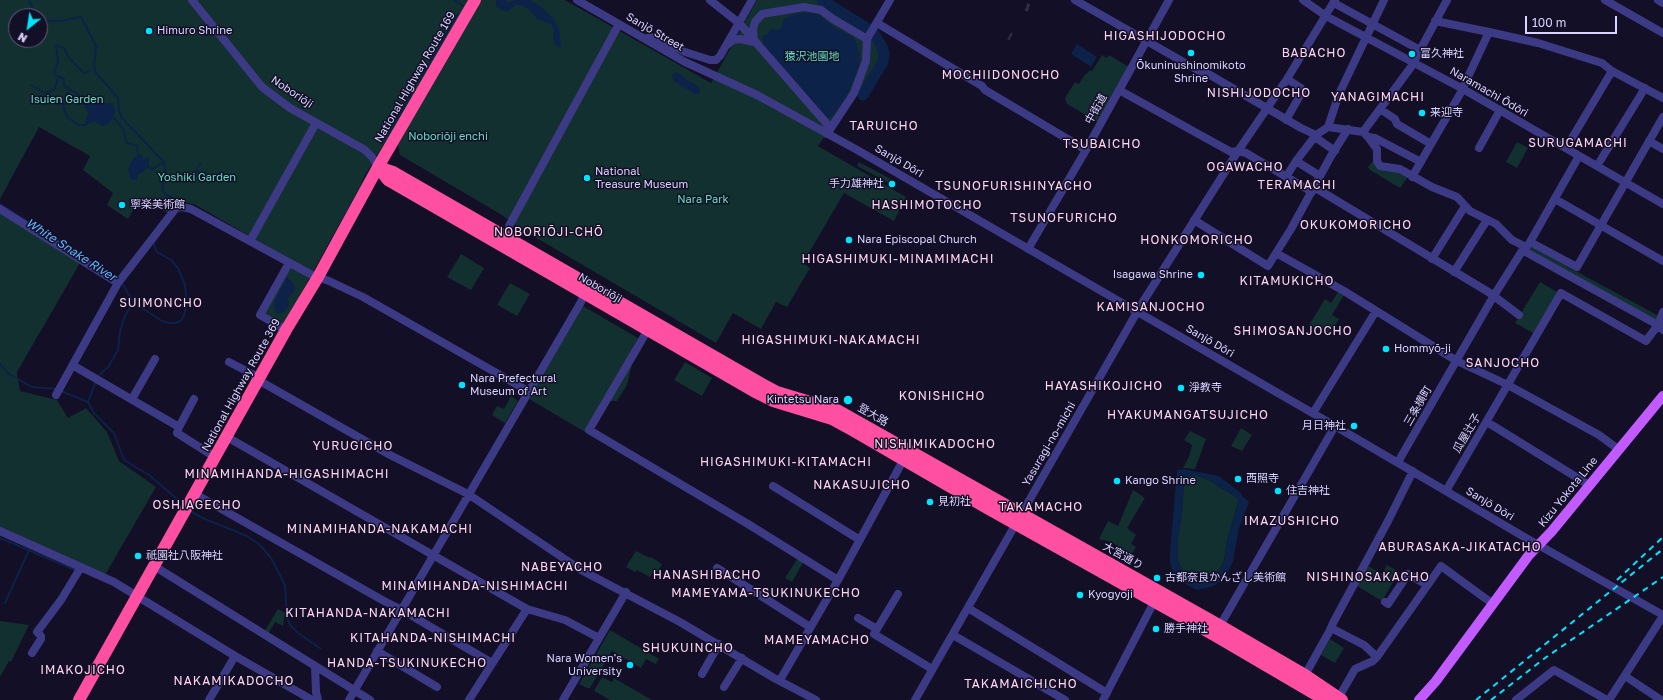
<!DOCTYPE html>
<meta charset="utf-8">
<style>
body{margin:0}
#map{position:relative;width:1663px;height:700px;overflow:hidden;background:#130f26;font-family:"Golos Text",sans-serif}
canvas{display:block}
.north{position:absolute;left:8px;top:8px;width:40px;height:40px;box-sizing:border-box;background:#130f26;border:1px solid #625e7d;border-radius:50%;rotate:210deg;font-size:11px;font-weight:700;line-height:16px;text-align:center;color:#d9d4ff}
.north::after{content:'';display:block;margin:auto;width:14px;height:18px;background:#00e5ff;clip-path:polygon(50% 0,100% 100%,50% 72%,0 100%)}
.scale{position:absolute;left:1525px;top:16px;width:92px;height:18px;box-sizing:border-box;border:2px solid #d9d4ff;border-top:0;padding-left:5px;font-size:12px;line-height:14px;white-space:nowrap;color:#d9d4ff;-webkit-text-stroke:3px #130f26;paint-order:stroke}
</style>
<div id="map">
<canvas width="1663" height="700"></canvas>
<div class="north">N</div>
<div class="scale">100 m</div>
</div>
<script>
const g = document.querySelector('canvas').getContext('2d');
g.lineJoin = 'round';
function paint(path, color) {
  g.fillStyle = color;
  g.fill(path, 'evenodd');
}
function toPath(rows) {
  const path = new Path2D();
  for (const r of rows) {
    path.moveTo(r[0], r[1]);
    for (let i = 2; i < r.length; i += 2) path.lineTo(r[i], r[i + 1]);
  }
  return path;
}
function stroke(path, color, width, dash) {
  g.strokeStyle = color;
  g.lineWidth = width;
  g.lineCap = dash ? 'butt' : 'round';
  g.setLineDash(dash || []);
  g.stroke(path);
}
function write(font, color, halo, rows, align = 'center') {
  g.font = font + ' "Golos Text","Noto Sans JP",sans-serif';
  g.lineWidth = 3;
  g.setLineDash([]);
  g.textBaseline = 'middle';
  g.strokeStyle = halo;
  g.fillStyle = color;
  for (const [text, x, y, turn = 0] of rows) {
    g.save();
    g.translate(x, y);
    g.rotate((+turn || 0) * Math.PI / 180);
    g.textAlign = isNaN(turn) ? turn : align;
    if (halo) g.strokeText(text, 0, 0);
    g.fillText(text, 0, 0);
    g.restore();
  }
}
paint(toPath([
 [0,0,565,0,711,83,757,0,827,0,871,28,881,42,884,49,885,59,862,99,857,94,833,132,824,137,818,146,906,197,894,221,844,193,803,263,810,268,787,307,776,302,761,329,733,313,716,343,516,226,502,215,400,155,398,146,387,139,365,175,360,187,283,326,263,312,291,260,194,204,187,203,178,198,168,213,140,198,128,219,107,205,113,193,83,170,90,156,39,127,0,199],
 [16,16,40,16,40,40,16,40],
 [1102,55,1107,58,1109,55,1129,67,1098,122,1067,104,1065,98,1075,82,1079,84,1084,76,1090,70,1092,71],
 [1517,142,1528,148,1517,168,1506,162],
 [1377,161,1409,175,1400,188,1370,170,1368,167,1372,162],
 [859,162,891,179,889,183,857,166],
 [0,212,80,263,17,372,20,391,57,400,68,418,86,408,107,432,119,461,156,487,105,575,0,529],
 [1531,248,1533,248,1657,315,1657,321,1529,252],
 [461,254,484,268,471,290,447,277],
 [1540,282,1559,293,1536,333,1533,333,1515,323],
 [510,283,530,294,517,316,497,305],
 [1338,292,1344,295,1332,315,1339,319,1329,336,1309,325,1325,299,1331,303],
 [583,306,638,338,633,347,641,350,632,364,627,385,617,401,609,401,585,432,529,399],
 [685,362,712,378,702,396,674,380],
 [511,396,518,401,505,423,492,415,497,406,504,409],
 [1241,428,1252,435,1242,451,1231,446],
 [1190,431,1206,439,1195,469,1183,468,1189,457,1192,445,1184,440],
 [1188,475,1198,476,1209,480,1239,499,1227,541,1224,561,1220,570,1204,578,1195,581,1190,578,1182,571,1178,561,1178,537,1182,513,1184,480],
 [1133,490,1145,498,1127,528,1136,535,1131,544,1136,547,1129,559,1117,552,1120,548,1112,542,1099,539,1108,521,1118,526],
 [636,551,650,558,651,557,662,564,656,575,652,573,650,577,637,570,635,572,626,567],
 [798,558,804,561,792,582,785,578],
 [1387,565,1399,572,1382,601,1357,586,1368,566,1382,574],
 [278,609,285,613,283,626,275,622,268,634,264,632],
 [0,621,29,625,11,662,9,661,0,677],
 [610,630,659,659,656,664,646,659,641,668,612,651,590,688,587,688,579,684],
 [1330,639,1344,648,1335,663,1321,655],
 [602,677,612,682,614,678,652,700,610,700,594,691]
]), '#12302f');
paint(toPath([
 [496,0,506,0,508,3,514,0,530,0,540,6,552,17,559,28,561,46,558,47,555,44,553,40,554,30,551,24,537,19,528,9,521,5,515,5,509,11,503,11,496,6],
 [798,13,813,13,819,15,834,27,853,37,857,44,860,56,859,67,846,98,834,115,829,118,824,117,762,44,763,35,768,35,770,30,780,29,784,19],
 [1077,44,1097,57,1091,67,1071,54],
 [677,72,697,86,700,89,698,94,695,94,675,82,672,77,673,74],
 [82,97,95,98,103,103,113,103,115,111,112,119,109,124,102,126,94,121,89,123,85,122,88,112,81,100],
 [138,154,142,155,143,160,146,157,149,158,149,163,148,168,138,175,136,180,133,180,130,178,128,169,132,160],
 [287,277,292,281,296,290,288,298,289,305,284,312,276,314,274,306,274,302],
 [1183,469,1219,476,1241,493,1242,496,1249,502,1239,528,1233,561,1226,576,1214,586,1197,590,1189,586,1174,575,1170,563,1170,551,1177,470],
 [1188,476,1198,476,1209,480,1239,499,1227,541,1224,561,1220,570,1204,578,1195,581,1190,578,1182,571,1178,561,1178,537,1182,514,1184,480]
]), '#0c2248');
stroke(toPath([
 [29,0,32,7,31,12,35,16],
 [454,0,463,6],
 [40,19,49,21,59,21,81,17,96,46,94,65,96,73,118,98,119,111,122,118,164,162,166,173,162,189,164,193,176,201],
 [418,83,458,14],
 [31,85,43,92,47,93,55,89,58,78],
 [69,89,66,97,67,101,66,104,63,104,64,110,68,118,79,125,85,125,87,123],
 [80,98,79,95,64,86,64,79,57,76,54,72,58,63,56,45,64,48,69,58,82,71,85,73,90,70],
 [113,117,123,129,127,143,137,146,138,154],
 [388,136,412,95],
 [148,167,153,169,164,162],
 [197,171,197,168,201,164],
 [191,178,193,174,197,171,206,179],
 [0,204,63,244],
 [122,283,134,303],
 [0,364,9,374,32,387,57,389],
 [97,377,108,367,118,350,120,331,125,316,131,305,134,303,162,321,169,323,176,323,181,321,184,315,187,305,185,285,178,268,171,260,157,252,153,242],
 [96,381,88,402,94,413,114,433,124,460,149,475,184,505],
 [61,391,88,402],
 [190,511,205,519,247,536,260,545,271,558,285,585,287,618,290,625,298,633,321,649],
 [0,538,75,570],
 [5,603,29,550]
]), '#0c2248', 2);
stroke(toPath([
 [822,0,868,29,875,35,882,47,884,53,883,62,863,95]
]), '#0c2248', 11);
stroke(toPath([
 [1026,7,1029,8],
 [1009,36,1011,37]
]), '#312d47', 8, [8, 4]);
stroke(toPath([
 [192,0,262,87,290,108,365,150,372,157,378,167],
 [577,0,685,62,757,95,859,151,1335,426,1526,538,1663,615],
 [710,0,739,23,827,124,827,134],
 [1075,0,1201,72,1205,72,1301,128,1316,135,1328,127,1363,132,1368,137,1377,149,1377,161,1380,166,1400,169,1432,187,1457,197,1470,211,1496,224,1512,240,1526,247],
 [1303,0,1326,16,1463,89,1663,204],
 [1605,0,1663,33],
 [1658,0,1663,3],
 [1334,3,1420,50],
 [1435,21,1489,32],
 [877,23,982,86,985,90,1086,150],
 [646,39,649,37,655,38,685,52,710,60,716,60,720,56,752,0],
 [727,45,733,40,740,39,754,42,753,29,755,22,762,14,804,7,821,10,833,19,867,39],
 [1119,90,1231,152,1238,151,1246,153,1312,192],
 [1380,109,1395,119,1397,124,1431,144],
 [1286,120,1302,92,1301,88,1287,79],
 [1328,127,1339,94,1384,0],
 [1363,132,1411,67,1447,0],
 [827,134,854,93,866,61,867,39,890,0],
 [1315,137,1335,151],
 [1368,137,1375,138,1421,162],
 [1649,141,1663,149],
 [1479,148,1500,110],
 [1566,148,1612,71],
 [1296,161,1320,176],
 [1597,166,1645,88],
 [1286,177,1296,161,1316,135],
 [1412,177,1460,94,1489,32,1538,43,1602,63,1612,71,1663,98],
 [1314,187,1490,293,1519,315],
 [1555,199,1663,261],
 [0,209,118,283],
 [1194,220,1268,266,1276,253,1344,291,1457,361,1508,385,1599,435,1618,449],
 [250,241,316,123],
 [508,242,510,238,509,226,619,24],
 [1530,242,1577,267,1663,117],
 [1028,249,1086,150,1169,0],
 [1524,251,1658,325,1663,312],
 [1276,253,1291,229,1331,156,1348,129],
 [1432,259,1465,206],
 [1454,272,1487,220],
 [650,326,589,430,748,524,838,580,906,455],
 [286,330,260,315,289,263],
 [229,362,260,378],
 [74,366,179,427,177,433,215,457],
 [258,380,390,455,468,494,581,570,680,622,774,678,816,700],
 [56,395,118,283,176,208,182,207,191,209,312,275,329,281,363,297,528,391],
 [132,399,155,359],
 [1313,413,1376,311],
 [1487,422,1589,485],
 [179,427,194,399],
 [227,437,527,609,565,620,599,638],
 [1398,462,1493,297,1522,251,1524,251,1530,242,1579,156],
 [773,486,860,540],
 [1446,491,1561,293,1646,341,1658,325,1663,330],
 [195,494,384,601,402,610,492,663],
 [0,531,114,582,235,656,312,700],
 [154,566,370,700],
 [717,568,810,627],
 [898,594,874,634,932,669],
 [1385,602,1388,604,1408,574,1427,585],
 [968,608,1107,693],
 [858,618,877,629],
 [1331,628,1364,645,1377,657],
 [1218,629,1335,426],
 [953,635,1065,700],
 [377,651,437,687],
 [32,653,41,639,41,636,37,632,61,600,81,567],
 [315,666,316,692,318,700],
 [702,674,719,644],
 [1305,675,1329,632,1333,623,1388,521,1413,471],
 [1625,676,1661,700],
 [780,680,838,580],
 [724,687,742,658],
 [1339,697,1355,669,1373,661,1377,657,1441,566,1493,604],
 [209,700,235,656],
 [349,700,581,302,586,290],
 [469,700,527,609],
 [563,700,626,592],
 [915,700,1141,305,1238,151,1287,79,1335,0],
 [1103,700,1154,602],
 [1516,700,1554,670,1607,700],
 [1609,700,1663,616]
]), '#3d3a85', 8);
stroke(toPath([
 [1419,700,1436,681,1529,555,1552,531,1663,396]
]), '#c25bff', 10);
stroke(toPath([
 [378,167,393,172,762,384,777,392,837,410,1219,625,1305,675,1342,700],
 [378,167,388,180,757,393,773,401,832,419,854,431,987,508,1214,635,1325,700],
 [79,700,286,330,318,277,378,167,475,0]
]), '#ff4fa3', 12);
stroke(toPath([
 [1617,580,1663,537],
 [1476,700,1663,549],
 [1491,700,1545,658,1663,577]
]), '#00e5ff', 2, [6, 5]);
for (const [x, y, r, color] of [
 [149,31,4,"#00e5ff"],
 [1191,53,4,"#00e5ff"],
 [1412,54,4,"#00e5ff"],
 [1422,113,4,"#00e5ff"],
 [587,178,4,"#00e5ff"],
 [892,184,4,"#00e5ff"],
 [122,205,4,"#00e5ff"],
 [849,240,4,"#00e5ff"],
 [1201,275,4,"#00e5ff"],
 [1386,349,4,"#00e5ff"],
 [462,385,4,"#00e5ff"],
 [1181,388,4,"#00e5ff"],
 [848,400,5,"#00e5ff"],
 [1354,426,4,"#00e5ff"],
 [1238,479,4,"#00e5ff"],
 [1117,481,4,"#00e5ff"],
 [1278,491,4,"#00e5ff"],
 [930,502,4,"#00e5ff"],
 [138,556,4,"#00e5ff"],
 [1157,578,4,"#00e5ff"],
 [1080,595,4,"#00e5ff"],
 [1156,629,4,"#00e5ff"],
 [630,665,4,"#00e5ff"]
]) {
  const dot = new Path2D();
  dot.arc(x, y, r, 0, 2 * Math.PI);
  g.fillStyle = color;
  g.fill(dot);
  stroke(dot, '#130f26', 1.5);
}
write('11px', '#d9d4ff', '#130f26', [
 ["Himuro Shrine",157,31],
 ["富久神社",1420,54],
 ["Ōkuninushinomikoto",1191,66,"center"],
 ["Shrine",1191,79,"center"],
 ["来迎寺",1430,113],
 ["National",595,172],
 ["Treasure Museum",595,185],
 ["手力雄神社",884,184,"right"],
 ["寧楽美術館",130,205],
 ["Nara Episcopal Church",857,240],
 ["Isagawa Shrine",1193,275,"right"],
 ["Hommyō-ji",1394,349],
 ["Nara Prefectural",470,379],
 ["Museum of Art",470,392],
 ["淨教寺",1189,388],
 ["Kintetsu Nara",839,400,"right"],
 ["月日神社",1346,426,"right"],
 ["西照寺",1246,479],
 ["Kango Shrine",1125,481],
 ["住吉神社",1286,491],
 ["見初社",938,502],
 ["祇園社八阪神社",146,556],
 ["古都奈良かんざし美術館",1165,578],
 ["Kyogyoji",1088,595],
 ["勝手神社",1164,629],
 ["Nara Women's",622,659,"right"],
 ["University",622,672,"right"]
], 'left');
write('11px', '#d9d4ff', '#130f26', [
 ["Sanjō Street",655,32,30],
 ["National Highway Route 169",415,77,-60],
 ["Noboriōji",292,92,34],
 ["Naramachi Ōdōri",1489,92,30],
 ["中街道",1096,109,-61],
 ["Sanjō Dōri",899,161,30],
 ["Noboriōji",600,288,30],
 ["Sanjō Dōri",1210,341,30],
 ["National Highway Route 369",241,385,-61],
 ["三条横町",1418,406,-60],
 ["登大路",873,415,30],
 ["瓜屋辻子",1467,433,-60],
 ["Yasuragi-no-michi",1049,444,-60],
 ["Kizu Yokota Line",1568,492,-51],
 ["Sanjō Dōri",1490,504,31],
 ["大宮通り",1123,556,29]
]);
write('11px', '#5fe0c0', '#130f26', [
 ["猿沢池園地",812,57],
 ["Isuien Garden",67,100],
 ["Noboriōji enchi",448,137],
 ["Yoshiki Garden",197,178],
 ["Nara Park",703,200]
]);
g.letterSpacing = '1px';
write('12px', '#ffd6f0', '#130f26', [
 ["HIGASHIJODOCHO",1165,36],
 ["BABACHO",1314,53],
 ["MOCHIIDONOCHO",1001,75],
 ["NISHIJODOCHO",1259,93],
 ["YANAGIMACHI",1378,97],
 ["TARUICHO",884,126],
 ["SURUGAMACHI",1578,143],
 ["TSUBAICHO",1102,144],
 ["OGAWACHO",1245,167],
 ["TERAMACHI",1297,185],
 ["TSUNOFURISHINYACHO",1014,186],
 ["HASHIMOTOCHO",927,205],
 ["TSUNOFURICHO",1064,218],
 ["OKUKOMORICHO",1356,225],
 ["NOBORIŌJI-CHŌ",549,232],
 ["HONKOMORICHO",1197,240],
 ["HIGASHIMUKI-MINAMIMACHI",898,259],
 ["KITAMUKICHO",1287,281],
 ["SUIMONCHO",161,303],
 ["KAMISANJOCHO",1151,307],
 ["SHIMOSANJOCHO",1293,331],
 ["HIGASHIMUKI-NAKAMACHI",831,340],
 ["SANJOCHO",1503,363],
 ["HAYASHIKOJICHO",1104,386],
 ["KONISHICHO",942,396],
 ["HYAKUMANGATSUJICHO",1188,415],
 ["NISHIMIKADOCHO",935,444],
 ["YURUGICHO",353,446],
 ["HIGASHIMUKI-KITAMACHI",786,462],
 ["MINAMIHANDA-HIGASHIMACHI",287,474],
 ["NAKASUJICHO",862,485],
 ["OSHIAGECHO",197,505],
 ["TAKAMACHO",1041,507],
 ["IMAZUSHICHO",1292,521],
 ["MINAMIHANDA-NAKAMACHI",380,529],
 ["ABURASAKA-JIKATACHO",1460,547],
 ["NABEYACHO",562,567],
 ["HANASHIBACHO",707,575],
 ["NISHINOSAKACHO",1368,577],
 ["MINAMIHANDA-NISHIMACHI",475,586],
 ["MAMEYAMA-TSUKINUKECHO",766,593],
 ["KITAHANDA-NAKAMACHI",368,613],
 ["KITAHANDA-NISHIMACHI",433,638],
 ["MAMEYAMACHO",817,640],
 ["SHUKUINCHO",688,648],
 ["HANDA-TSUKINUKECHO",407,663],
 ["IMAKOJICHO",83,670],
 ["NAKAMIKADOCHO",234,681],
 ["TAKAMAICHICHO",1021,684]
]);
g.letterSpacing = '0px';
write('italic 12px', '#62b6ff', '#130f26', [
 ["White Snake River",71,250,33]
]);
</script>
